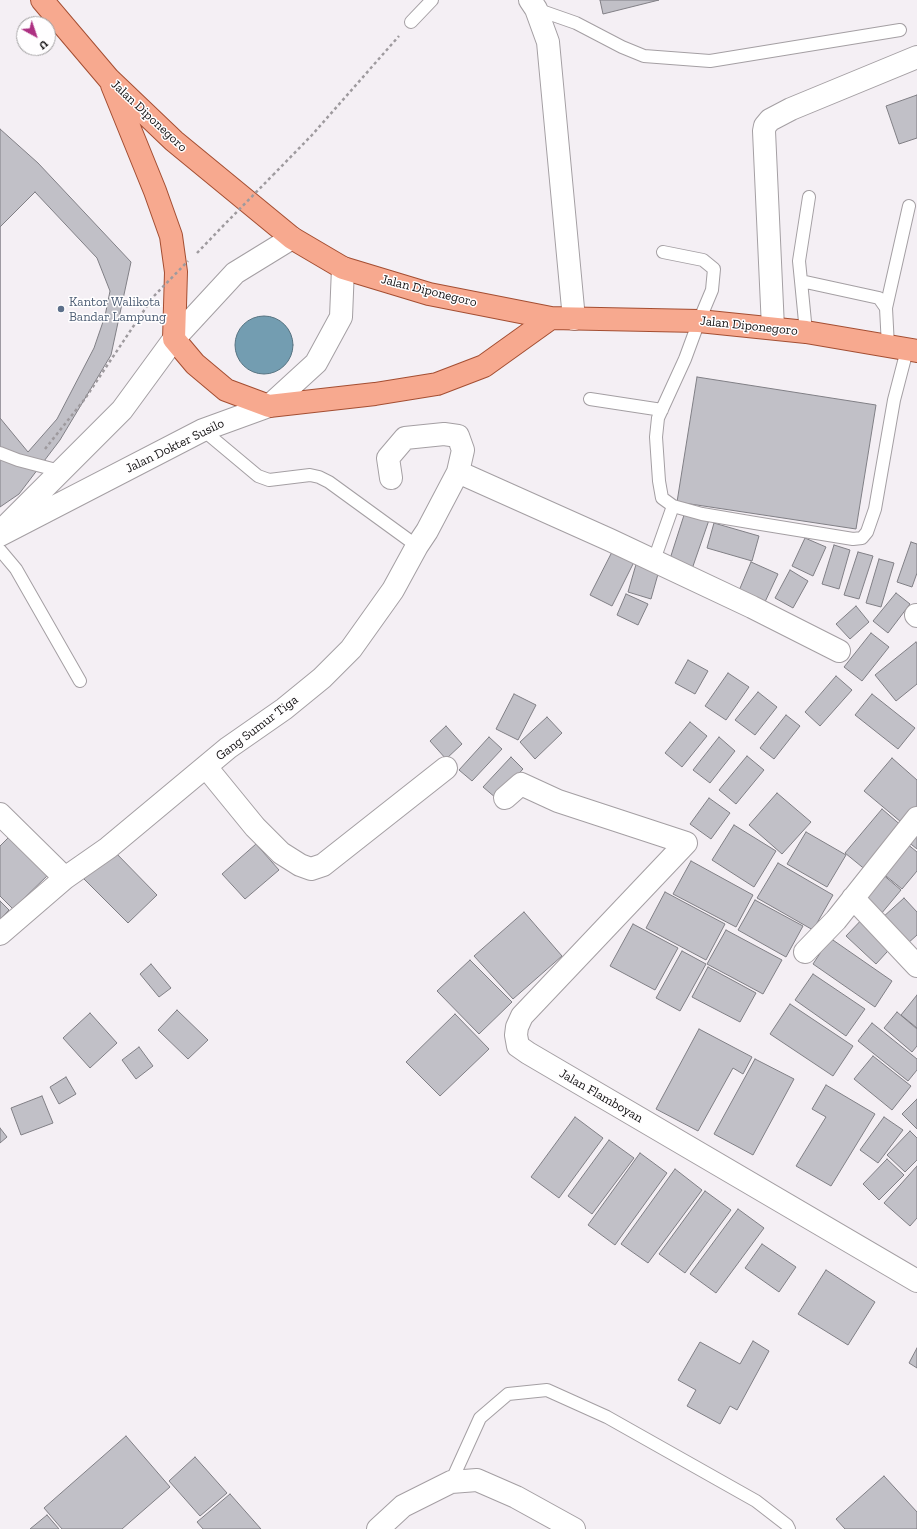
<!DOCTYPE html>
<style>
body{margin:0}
#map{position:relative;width:917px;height:1529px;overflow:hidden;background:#f4eff4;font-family:"Zilla Slab",serif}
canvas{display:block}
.north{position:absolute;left:16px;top:16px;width:40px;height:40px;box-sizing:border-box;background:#fffeff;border:1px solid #a09fa0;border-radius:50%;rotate:140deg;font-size:11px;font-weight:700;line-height:16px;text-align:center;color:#121011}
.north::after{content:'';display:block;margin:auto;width:14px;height:18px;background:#ad3082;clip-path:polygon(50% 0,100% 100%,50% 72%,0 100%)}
</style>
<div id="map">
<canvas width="917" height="1529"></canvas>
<div class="north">U</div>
</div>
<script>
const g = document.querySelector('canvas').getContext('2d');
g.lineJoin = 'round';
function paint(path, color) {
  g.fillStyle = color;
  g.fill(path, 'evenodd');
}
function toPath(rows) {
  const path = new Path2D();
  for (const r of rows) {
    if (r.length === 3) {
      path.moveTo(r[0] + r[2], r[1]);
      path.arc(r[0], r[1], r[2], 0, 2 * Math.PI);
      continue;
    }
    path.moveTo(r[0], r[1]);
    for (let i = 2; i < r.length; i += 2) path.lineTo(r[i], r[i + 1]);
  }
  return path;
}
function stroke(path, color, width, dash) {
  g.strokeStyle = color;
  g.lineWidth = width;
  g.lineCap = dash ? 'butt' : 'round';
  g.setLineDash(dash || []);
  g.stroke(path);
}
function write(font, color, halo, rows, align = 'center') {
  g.font = font + ' "Zilla Slab",serif';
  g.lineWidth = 3;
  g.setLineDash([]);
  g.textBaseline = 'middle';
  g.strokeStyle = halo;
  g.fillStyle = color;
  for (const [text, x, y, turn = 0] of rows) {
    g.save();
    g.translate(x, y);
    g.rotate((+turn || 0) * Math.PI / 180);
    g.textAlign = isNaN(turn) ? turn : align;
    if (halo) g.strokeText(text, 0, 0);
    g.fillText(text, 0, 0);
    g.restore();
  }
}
const water = toPath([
 [264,345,29]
]);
paint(water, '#739db1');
stroke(water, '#567381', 1);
const building = toPath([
 [600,0,659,0,603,14,600,0],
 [917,95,917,138,899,144,886,106,917,95],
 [0,129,38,163,131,262,111,355,60,440,19,494,0,507,0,129],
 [35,192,97,258,110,291,105,316,94,348,57,419,28,452,0,418,0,227,35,192],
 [697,377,876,405,856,529,677,502,697,377],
 [685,512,709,520,692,569,669,562,685,512],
 [714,523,759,536,752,561,707,548,714,523],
 [805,538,826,547,813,576,792,566,805,538],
 [911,542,917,544,917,573,912,587,897,582,911,542],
 [834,545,850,550,839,589,822,584,834,545],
 [613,550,635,560,612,606,590,595,613,550],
 [858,552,873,556,859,599,844,595,858,552],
 [879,559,894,563,881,607,866,603,879,559],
 [637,561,660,567,651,599,628,592,637,561],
 [751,562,778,574,764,604,738,593,751,562],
 [790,570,808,581,793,608,775,598,790,570],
 [896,593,910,604,888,633,873,621,896,593],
 [626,594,648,604,638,625,617,615,626,594],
 [856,606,869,622,850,639,836,624,856,606],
 [871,633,889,647,862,681,844,667,871,633],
 [916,642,917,644,917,684,896,701,875,675,916,642],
 [688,660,708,671,695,694,675,683,688,660],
 [728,673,749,687,726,720,705,706,728,673],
 [836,676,852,690,820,726,805,712,836,676],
 [758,692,777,707,755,735,735,720,758,692],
 [514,694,536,705,518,740,496,729,514,694],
 [872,694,915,728,898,749,855,715,872,694],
 [786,715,800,726,774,759,760,748,786,715],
 [547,717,562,733,535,759,520,742,547,717],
 [690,722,707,736,682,767,665,753,690,722],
 [446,726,462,744,446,759,430,741,446,726],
 [489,737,502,749,472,781,459,770,489,737],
 [719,737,735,751,710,783,693,770,719,737],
 [747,756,764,770,736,804,719,790,747,756],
 [511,757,523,769,496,798,483,787,511,757],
 [892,758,917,780,917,815,907,827,864,791,892,758],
 [777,793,811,822,782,854,749,825,777,793],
 [709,798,730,813,711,839,690,824,709,798],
 [882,809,903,827,867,871,845,853,882,809],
 [734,825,776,851,754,887,712,860,734,825],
 [917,829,917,849,907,841,917,829],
 [806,832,846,855,827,887,787,864,806,832],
 [11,835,49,874,13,909,0,896,0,846,11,835],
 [906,843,917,852,917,871,902,889,881,872,906,843],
 [256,844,279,870,245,899,222,874,256,844],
 [113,850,157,895,128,923,84,879,113,850],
 [691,861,753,895,736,927,673,894,691,861],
 [778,863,833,895,813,930,757,898,778,863],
 [881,873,901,890,881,914,861,896,881,873],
 [665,892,725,924,706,960,646,928,665,892],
 [904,898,917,912,917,935,907,944,882,918,904,898],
 [755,900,803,926,786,957,738,930,755,900],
 [0,901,9,910,0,919,0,901],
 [524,912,562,956,513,999,474,956,524,912],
 [868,913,897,941,876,964,846,936,868,913],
 [633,924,678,948,655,990,610,966,633,924],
 [726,930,782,960,763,994,707,964,726,930],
 [830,938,892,981,875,1007,813,964,830,938],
 [682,951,706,964,680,1011,656,998,682,951],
 [470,960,512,1002,479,1034,437,991,470,960],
 [151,964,171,988,159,997,140,974,151,964],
 [708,967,756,993,740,1022,692,997,708,967],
 [813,974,865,1009,846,1036,795,1000,813,974],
 [917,995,917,1028,901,1015,917,995],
 [790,1004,853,1046,833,1076,770,1034,790,1004],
 [177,1010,208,1040,188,1059,158,1030,177,1010],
 [897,1012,917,1029,917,1046,912,1052,884,1028,897,1012],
 [90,1013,117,1043,90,1068,63,1038,90,1013],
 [455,1014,489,1049,440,1096,406,1062,455,1014],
 [872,1023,917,1059,917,1070,908,1081,858,1041,872,1023],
 [699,1029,752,1057,743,1074,733,1068,698,1131,656,1109,699,1029],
 [139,1047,153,1066,136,1079,122,1060,139,1047],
 [873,1056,911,1086,892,1110,854,1079,873,1056],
 [755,1059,794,1079,753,1155,714,1134,755,1059],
 [66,1077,76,1094,59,1104,50,1087,66,1077],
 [826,1085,875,1114,831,1186,796,1166,826,1117,812,1109,826,1085],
 [42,1096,53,1123,21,1135,11,1108,42,1096],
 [917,1099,917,1129,902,1114,917,1099],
 [575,1117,603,1138,559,1198,531,1177,575,1117],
 [884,1117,903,1130,878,1163,860,1150,884,1117],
 [0,1128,7,1137,0,1143,0,1128],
 [910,1131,917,1138,917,1160,905,1172,887,1155,910,1131],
 [609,1140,634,1158,592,1214,568,1196,609,1140],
 [640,1153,667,1173,615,1245,588,1225,640,1153],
 [887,1159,904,1175,879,1200,863,1184,887,1159],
 [917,1166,917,1218,910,1226,884,1203,917,1166],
 [675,1169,702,1190,648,1263,621,1244,675,1169],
 [705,1191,731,1210,685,1273,659,1254,705,1191],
 [738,1209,764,1228,716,1293,690,1274,738,1209],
 [762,1244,796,1267,779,1292,745,1268,762,1244],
 [826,1270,875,1302,848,1345,798,1314,826,1270],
 [753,1341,769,1351,737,1410,730,1406,720,1424,687,1406,696,1390,678,1380,700,1342,740,1364,753,1341],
 [917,1348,917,1368,909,1363,917,1348],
 [126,1436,170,1487,122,1529,62,1529,44,1508,126,1436],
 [195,1457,227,1493,200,1516,169,1481,195,1457],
 [884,1476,917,1512,917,1529,845,1529,836,1519,884,1476],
 [230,1494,261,1529,203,1529,197,1522,230,1494],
 [47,1515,59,1529,30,1529,47,1515]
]);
paint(building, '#c1c0c7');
stroke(building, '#807f85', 1);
const lane = toPath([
 [536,9,576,23,622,47,644,56,710,61,900,30],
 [411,22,432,0],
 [663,252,703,260,714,269,712,290,699,321,685,359,658,418,656,437,659,481,662,498,673,506,702,514,755,523,853,539,862,538,867,532,875,509,894,400,907,350],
 [801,281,799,261,809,197],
 [886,308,909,206],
 [806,332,801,281,879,298,886,308,888,346],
 [590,399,662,410],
 [203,430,258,476,269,480,310,475,319,477,329,482,417,546],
 [0,453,18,460,60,471],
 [0,550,16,569,80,681],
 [654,560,673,506],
 [451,1482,480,1418,508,1394,547,1390,607,1417,756,1501,787,1525,789,1529]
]);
const street = toPath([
 [530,0,536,9,548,42,574,319],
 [773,328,764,131,765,126,770,120,791,109,917,57],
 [458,472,610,540,752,607,839,651],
 [916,615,917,616],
 [206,767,255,827,281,853,300,865,311,869,323,865,446,768],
 [505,798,521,784,558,801,686,843,522,1016,517,1027,516,1035,518,1046,528,1053,917,1281],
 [0,814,65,878],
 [853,898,917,966],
 [0,934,65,878,108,848,228,748,284,709,322,678,351,649,393,590,417,546,427,531,458,472,463,450,458,436,444,434,405,438,388,458,391,478],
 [805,952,836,920,917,818]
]);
const secondary = toPath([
 [8,524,122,410,174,339,235,273,292,238],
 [0,535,203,430,269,406,316,363,341,317,343,268],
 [378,1529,403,1506,451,1482,477,1480,516,1497,574,1529]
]);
const primary = toPath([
 [42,0,109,79,174,141,292,238,343,268,429,294,551,318,699,321,806,332,917,351],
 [112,85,155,191,171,236,176,272,174,339,195,364,226,390,269,406,375,394,437,384,484,366,551,318]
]);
stroke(lane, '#a49fa3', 14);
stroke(street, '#a49fa3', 24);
stroke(secondary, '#a49fa3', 24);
stroke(primary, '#a44e32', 24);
stroke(toPath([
 [273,175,312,135,399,36],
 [197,253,222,227],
 [45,449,84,400,151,300]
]), '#9e9a9e', 2.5, [3, 3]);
stroke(lane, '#fff', 12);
stroke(street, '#fff', 22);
stroke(secondary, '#fff', 22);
stroke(primary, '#f7a98f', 22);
stroke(toPath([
 [222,227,273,175],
 [154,296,188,261]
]), '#9e9a9e', 2.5, [3, 3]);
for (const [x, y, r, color] of [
 [61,309,4,"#5c6f8a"]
]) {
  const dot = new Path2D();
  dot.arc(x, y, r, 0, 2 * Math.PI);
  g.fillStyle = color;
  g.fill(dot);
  stroke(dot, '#fffeff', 1.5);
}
write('13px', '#121011', '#fffeff', [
 ["Jalan Diponegoro",149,116,43],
 ["Jalan Diponegoro",429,291,14],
 ["Jalan Diponegoro",749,326,6],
 ["Jalan Dokter Susilo",175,446,-26],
 ["Gang Sumur Tiga",257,728,-37],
 ["Jalan Flamboyan",601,1096,30]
]);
write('13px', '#4e5e75', '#fffeff', [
 ["Kantor Walikota",69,302],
 ["Bandar Lampung",69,317]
], 'left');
</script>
